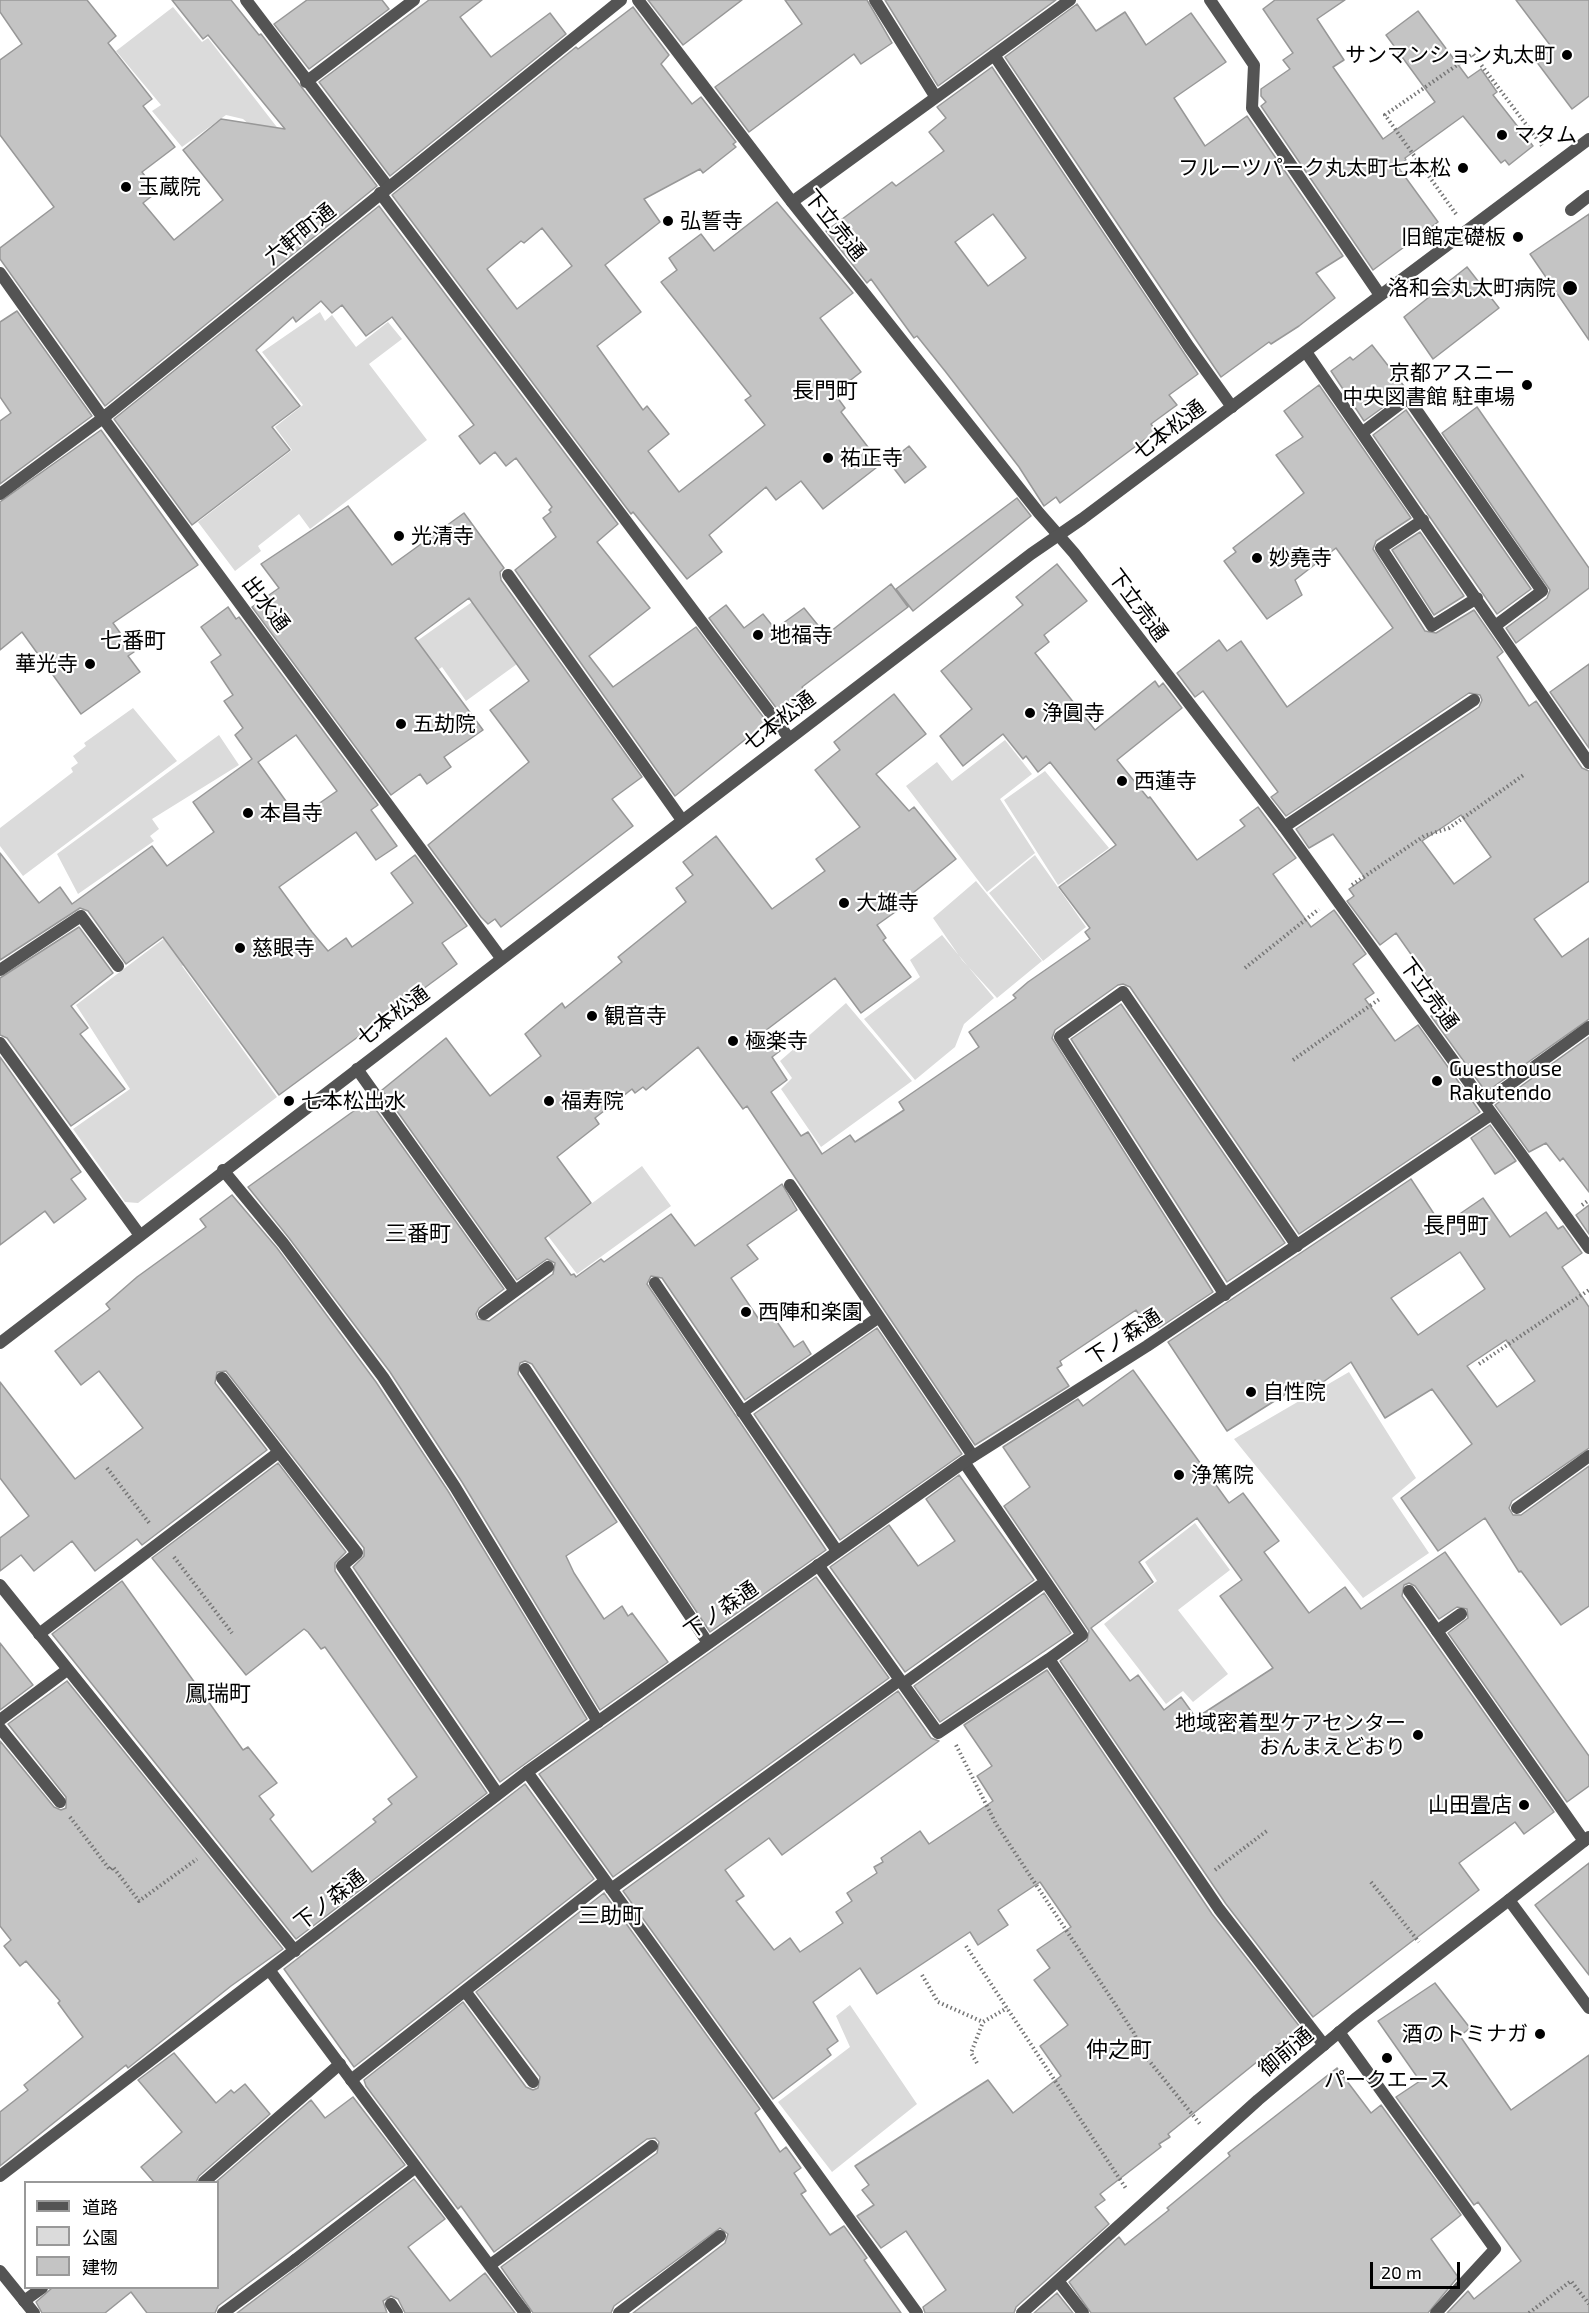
<!DOCTYPE html>
<meta charset="utf-8">
<style>
body{margin:0}
#map{position:relative;width:1589px;height:2313px;overflow:hidden;background:#fff;font-family:"Exo 2","Noto Sans JP",sans-serif}
canvas{display:block}
.legend{position:absolute;left:24px;top:2181px;width:195px;height:108px;box-sizing:border-box;background:#fff;border:2px solid #999;margin:0;padding:8px 10px;list-style:none;font-size:18px;color:#000}
.legend li{display:flex;align-items:center;gap:12px;height:30px}
.legend b{width:30px;border:2px solid #999}
.scale{position:absolute;left:1370px;top:2262px;width:90px;height:27px;box-sizing:border-box;border:3px solid #000;border-top:0;padding-left:8px;font-size:18px;line-height:21px;white-space:nowrap;color:#000;-webkit-text-stroke:4px #fff;paint-order:stroke}
</style>
<div id="map">
<canvas width="1589" height="2313"></canvas>
<ul class="legend">
<li><b style="height:8px;background:#545454"></b>道路</li>
<li><b style="height:16px;background:#dbdbdb"></b>公園</li>
<li><b style="height:16px;background:#c4c4c4"></b>建物</li>
</ul>
<div class="scale">20 m</div>
</div>
<script>
const g = document.querySelector('canvas').getContext('2d');
g.lineJoin = 'round';
function paint(path, color) {
  g.fillStyle = color;
  g.fill(path, 'evenodd');
}
function toPath(rows) {
  const path = new Path2D();
  for (const r of rows) {
    path.moveTo(r[0], r[1]);
    for (let i = 2; i < r.length; i += 2) path.lineTo(r[i], r[i + 1]);
  }
  return path;
}
function stroke(path, color, width, dash) {
  g.strokeStyle = color;
  g.lineWidth = width;
  g.lineCap = dash ? 'butt' : 'round';
  g.setLineDash(dash || []);
  g.stroke(path);
}
function write(font, color, halo, rows, align = 'center') {
  g.font = font + ' "Exo 2","Noto Sans JP",sans-serif';
  g.lineWidth = 4.5;
  g.setLineDash([]);
  g.textBaseline = 'middle';
  g.strokeStyle = halo;
  g.fillStyle = color;
  for (const [text, x, y, turn = 0] of rows) {
    g.save();
    g.translate(x, y);
    g.rotate((+turn || 0) * Math.PI / 180);
    g.textAlign = isNaN(turn) ? turn : align;
    if (halo) g.strokeText(text, 0, 0);
    g.fillText(text, 0, 0);
    g.restore();
  }
}
paint(toPath([
 [173,7,202,42,208,38,300,157,292,163,243,119,226,115,182,147,152,111,161,105,116,51],
 [320,312,325,321,332,315,356,347,388,322,402,339,369,364,427,440,310,529,299,514,258,546,261,551,235,571,198,522,292,450,275,427,303,405,262,352],
 [472,602,517,664,466,701,442,667,433,674,407,648],
 [133,708,177,761,23,876,0,846,0,828,73,772,71,768,78,763,73,756,86,746,84,743],
 [219,735,239,765,152,819,159,829,150,836,154,841,78,894,57,854],
 [1005,740,1032,774,1000,799,1035,853,987,892,906,786,937,762,952,781],
 [1045,771,1109,848,1058,885,1004,800],
 [1035,855,1086,927,1043,961,989,893],
 [976,881,1042,961,997,998,962,960,933,918],
 [202,910,221,936,182,966,277,1097,138,1203,125,1202,73,1129,130,1089,76,1005],
 [942,935,994,998,964,1024,955,1047,915,1080,864,1019,920,977,910,960],
 [846,1003,912,1081,821,1147,781,1089,792,1078,780,1061],
 [642,1166,671,1206,577,1274,548,1236],
 [1349,1372,1416,1478,1392,1498,1429,1553,1363,1598,1234,1439],
 [1195,1523,1230,1570,1178,1610,1228,1674,1193,1702,1183,1691,1166,1704,1104,1624,1157,1581,1145,1562],
 [850,2005,917,2104,832,2172,778,2102,850,2047,836,2016]
]), '#dbdbdb');
const building = toPath([
 [0,0,87,0,116,36,108,43,152,99,143,106,175,147,142,172,157,192,143,203,174,240,223,200,183,150,221,119,285,129,208,35,203,39,172,0,231,0,259,35,261,34,377,186,105,406,0,259,0,248,54,207,0,135,0,60,22,44,0,12,0,0],
 [307,0,382,0,389,9,309,69,274,24,307,0],
 [429,0,482,0,460,17,491,57,550,13,566,34,390,176,319,82,429,0],
 [648,0,742,0,683,45,648,0],
 [785,0,867,0,892,43,861,64,854,54,749,132,715,87,802,24,785,0],
 [885,0,1056,0,938,86,885,0],
 [1275,0,1345,0,1317,19,1344,60,1333,67,1383,139,1435,102,1386,35,1418,11,1468,78,1481,69,1497,92,1493,95,1533,146,1509,165,1505,160,1501,163,1463,116,1405,158,1406,160,1398,167,1438,222,1373,270,1261,106,1266,102,1261,96,1261,89,1290,69,1283,60,1293,53,1263,9,1275,0],
 [1516,0,1589,0,1589,96,1572,109,1536,61,1553,49,1516,0],
 [1077,4,1096,31,1125,12,1146,45,1191,13,1226,62,1174,98,1205,146,1247,116,1343,256,1316,273,1335,298,1299,326,1271,344,1269,342,1221,377,1005,57,1077,4],
 [633,7,669,55,661,64,692,104,701,97,736,142,733,144,736,147,703,173,700,169,644,199,660,222,605,265,641,312,597,346,643,410,647,406,669,434,648,451,679,492,765,425,745,400,751,396,661,282,677,270,669,258,701,234,714,251,777,202,853,293,820,318,861,372,834,393,845,408,841,412,881,464,823,509,801,481,776,500,766,487,709,535,722,552,687,579,633,512,631,514,392,195,576,47,578,49,633,7],
 [542,228,572,266,517,309,487,269,521,241,524,243,542,228],
 [992,67,1198,374,1169,395,1177,405,1151,424,1156,431,1060,503,1056,497,1044,506,1019,467,945,371,917,336,914,338,871,279,867,283,826,231,892,182,896,186,944,151,929,132,946,118,937,107,992,67],
 [993,214,1026,258,988,286,955,242,993,214],
 [379,206,618,524,597,542,650,608,589,656,613,687,696,627,767,722,675,796,515,570,556,537,543,518,551,512,549,510,552,507,516,458,506,466,495,452,480,464,459,436,474,425,392,317,366,336,342,305,332,313,321,301,296,322,293,317,256,350,300,406,272,427,290,450,192,525,114,419,379,206],
 [1589,214,1589,340,1530,254,1589,214],
 [1467,267,1499,308,1433,359,1404,317,1467,267],
 [17,311,92,416,0,484,0,421,11,413,0,397,0,322,17,311],
 [1372,345,1407,390,1364,421,1331,371,1350,357,1353,360,1372,345],
 [1319,385,1411,518,1376,541,1373,549,1425,631,1436,633,1474,610,1503,652,1497,657,1529,706,1536,701,1582,768,1589,771,1589,881,1534,919,1562,957,1589,938,1589,1019,1486,1092,1431,1016,1438,1011,1431,1000,1439,994,1396,933,1380,945,1347,901,1354,896,1349,889,1365,878,1333,834,1309,848,1296,829,1479,707,1482,700,1480,695,1469,693,1286,816,1271,797,1278,792,1203,691,1195,697,1177,673,1219,640,1227,651,1241,641,1287,707,1393,628,1336,548,1295,580,1302,595,1267,619,1224,561,1236,552,1233,548,1304,493,1276,455,1303,437,1284,411,1319,385],
 [1461,815,1491,857,1454,884,1422,841,1461,815],
 [1477,407,1589,568,1589,588,1516,643,1506,628,1547,598,1550,590,1442,433,1477,407],
 [1406,410,1531,589,1497,614,1373,435,1406,410],
 [101,430,198,565,113,623,134,652,128,656,140,672,81,714,22,632,0,650,0,502,101,430],
 [909,446,926,467,905,483,889,462,909,446],
 [1017,498,1031,516,913,611,896,589,1017,498],
 [348,506,392,565,464,513,504,568,500,572,501,580,642,777,612,799,633,826,501,927,495,919,488,924,481,917,428,845,529,762,490,710,529,681,469,598,415,638,483,730,444,757,451,767,427,784,420,774,391,795,252,607,279,588,261,564,348,506],
 [1420,532,1464,596,1434,615,1392,550,1420,532],
 [1057,564,1087,601,1044,635,1049,642,1035,653,1095,730,1155,681,1159,687,1163,683,1182,708,1117,760,1148,798,1150,797,1197,860,1245,826,1240,820,1258,807,1296,858,1273,874,1311,927,1334,910,1366,954,1353,964,1374,993,1365,999,1395,1041,1418,1025,1480,1112,1299,1234,1130,987,1123,984,1118,985,1055,1030,1052,1038,1213,1292,1159,1328,1158,1325,1149,1331,1136,1310,1060,1361,1062,1365,1057,1368,1069,1386,975,1445,747,1106,743,1109,698,1047,646,1090,643,1087,635,1093,632,1089,595,1118,599,1124,557,1157,591,1203,545,1238,571,1275,574,1274,576,1277,601,1259,604,1262,671,1214,695,1246,782,1184,797,1210,747,1245,758,1259,731,1278,760,1321,771,1313,794,1347,803,1341,811,1354,745,1400,662,1278,651,1276,647,1284,826,1550,710,1632,532,1364,525,1361,520,1363,518,1374,617,1522,566,1556,574,1573,604,1619,622,1606,628,1616,632,1613,668,1662,600,1710,462,1482,390,1372,289,1238,248,1187,369,1100,504,1289,479,1308,476,1314,478,1319,489,1321,553,1274,555,1263,547,1259,517,1280,382,1090,446,1038,490,1096,541,1056,525,1034,562,1003,565,1008,622,962,618,957,686,902,676,888,693,875,683,862,716,836,772,909,825,871,816,859,860,827,815,770,840,750,834,742,894,694,926,734,876,774,909,811,914,807,956,859,909,896,912,900,877,925,886,938,883,940,911,977,861,1013,835,978,765,1031,780,1051,772,1057,787,1080,771,1092,801,1136,808,1132,822,1154,850,1135,855,1142,904,1110,899,1102,979,1047,969,1032,1016,998,1013,995,1028,982,1090,939,1085,932,1090,928,1059,887,1116,845,1050,762,1038,772,1026,756,1023,759,1003,734,963,766,940,736,972,709,941,671,1023,605,1016,597,1057,564],
 [891,584,908,607,802,687,807,693,780,713,709,618,726,605,744,628,763,614,775,629,804,608,826,635,891,584],
 [228,607,236,619,239,617,378,805,371,810,397,846,376,860,356,832,279,887,312,932,328,951,346,938,352,947,413,903,391,873,415,855,467,926,442,943,457,964,279,1095,163,937,126,964,88,911,80,908,0,960,0,853,39,903,60,887,72,904,152,846,167,866,214,832,193,802,252,759,235,735,243,728,224,701,233,695,211,662,221,655,201,627,228,607],
 [296,735,337,791,298,818,258,762,296,735],
 [1589,664,1589,748,1550,692,1589,664],
 [79,927,113,973,71,1006,88,1028,80,1034,125,1089,71,1126,7,1038,0,1035,0,978,79,927],
 [1121,1004,1285,1243,1227,1282,1071,1039,1121,1004],
 [1589,1037,1589,1192,1563,1158,1560,1161,1546,1143,1529,1152,1495,1105,1589,1037],
 [0,1057,81,1172,71,1179,86,1199,54,1223,45,1211,0,1245,0,1057],
 [1490,1125,1516,1161,1495,1174,1471,1138,1490,1125],
 [1411,1179,1442,1226,1483,1198,1510,1237,1546,1212,1558,1229,1563,1226,1582,1253,1562,1267,1589,1307,1589,1448,1512,1501,1509,1508,1513,1515,1521,1515,1589,1466,1589,1606,1561,1625,1521,1571,1519,1572,1485,1518,1438,1551,1401,1498,1472,1444,1432,1389,1385,1418,1351,1362,1319,1385,1315,1380,1305,1387,1303,1383,1227,1431,1168,1342,1411,1179],
 [1460,1252,1485,1289,1418,1335,1391,1298,1460,1252],
 [1506,1340,1535,1381,1497,1407,1467,1366,1506,1340],
 [232,1195,277,1248,376,1382,448,1491,587,1719,500,1782,353,1567,364,1556,364,1548,226,1371,217,1372,215,1383,267,1450,142,1545,137,1539,95,1571,72,1541,34,1571,21,1555,0,1571,0,1538,29,1516,0,1478,0,1382,75,1479,143,1428,99,1371,81,1385,55,1351,110,1309,106,1304,137,1277,206,1227,200,1219,232,1195],
 [1589,1205,1589,1234,1576,1215,1589,1205],
 [877,1328,962,1454,840,1540,754,1414,877,1328],
 [1133,1370,1229,1503,1243,1493,1279,1541,1264,1552,1309,1613,1345,1587,1361,1609,1445,1552,1589,1756,1589,1786,1567,1802,1448,1633,1468,1618,1467,1609,1457,1607,1439,1619,1415,1586,1409,1583,1404,1585,1402,1596,1554,1812,1524,1834,1515,1822,1459,1863,1479,1890,1313,2017,1226,1904,1060,1661,1087,1641,1089,1631,1004,1506,1030,1487,1003,1447,1078,1399,1083,1406,1133,1370],
 [1197,1518,1242,1580,1220,1596,1273,1668,1196,1718,1181,1697,1164,1710,1138,1675,1130,1681,1091,1628,1153,1582,1139,1562,1197,1518],
 [278,1463,346,1552,335,1563,335,1571,487,1793,296,1939,52,1634,122,1581,243,1750,248,1747,277,1783,259,1796,274,1815,270,1819,312,1872,376,1822,373,1819,392,1804,388,1799,417,1777,325,1647,321,1649,308,1632,304,1629,246,1675,152,1558,278,1463],
 [959,1475,1034,1580,905,1672,830,1567,889,1525,918,1566,955,1541,926,1499,959,1475],
 [816,1577,889,1678,613,1877,539,1774,816,1577],
 [1044,1593,1071,1633,940,1722,914,1686,1044,1593],
 [0,1643,33,1685,0,1710,0,1643],
 [1047,1670,1212,1914,1300,2027,1168,2134,1170,2137,1159,2144,1161,2147,1100,2194,1105,2200,1095,2207,1109,2224,1016,2307,1014,2313,925,2313,923,2307,946,2290,906,2231,881,2248,857,2216,874,2205,862,2190,869,2185,855,2166,988,2080,1013,2113,1061,2076,1040,2046,1068,2025,1034,1980,1050,1968,1037,1950,1071,1927,1040,1882,998,1910,1008,1925,978,1945,970,1932,877,1994,860,1968,813,2002,838,2041,827,2049,831,2055,773,2099,623,1891,898,1691,931,1738,939,1741,782,1855,769,1838,725,1870,744,1896,736,1901,774,1950,790,1938,800,1952,843,1923,836,1912,852,1901,847,1893,877,1873,874,1867,883,1862,881,1858,920,1831,929,1844,993,1801,977,1776,992,1766,964,1725,1047,1670],
 [67,1681,283,1949,231,1986,128,2068,126,2065,0,2166,0,2112,28,2090,24,2085,83,2037,58,2003,60,2001,26,1961,20,1966,4,1946,11,1940,0,1926,0,1741,54,1807,61,1810,66,1808,66,1797,8,1724,67,1681],
 [525,1784,594,1879,354,2067,284,1969,525,1784],
 [1589,1863,1589,1975,1535,1905,1589,1863],
 [604,1893,760,2109,755,2113,780,2152,786,2147,801,2168,794,2173,806,2191,801,2194,830,2235,844,2226,867,2258,864,2260,901,2313,633,2313,725,2243,728,2234,720,2228,614,2306,611,2313,533,2313,501,2267,657,2153,659,2142,655,2138,647,2139,494,2252,461,2206,458,2209,366,2086,364,2080,463,2002,526,2087,533,2090,538,2088,540,2077,476,1992,604,1893],
 [1435,1983,1470,2028,1460,2036,1511,2110,1589,2055,1589,2313,1447,2313,1468,2291,1474,2299,1521,2261,1478,2202,1474,2205,1396,2097,1420,2081,1378,2021,1435,1983],
 [174,2053,216,2103,231,2090,234,2093,245,2084,270,2114,199,2176,196,2182,154,2182,141,2167,182,2132,138,2080,174,2053],
 [1337,2068,1371,2113,1381,2105,1461,2215,1431,2239,1458,2277,1428,2313,1091,2313,1069,2282,1119,2237,1125,2245,1169,2210,1167,2208,1230,2156,1228,2153,1337,2068],
 [353,2097,405,2165,218,2306,215,2313,147,2313,131,2292,105,2313,42,2313,36,2302,52,2288,218,2288,216,2182,311,2100,325,2118,353,2097],
 [414,2179,445,2219,408,2247,450,2301,485,2273,515,2313,405,2313,398,2299,391,2296,383,2301,387,2313,237,2313,414,2179],
 [1057,2293,1073,2313,1034,2313,1057,2293]
]);
paint(building, '#c4c4c4');
stroke(building, '#989898', 1.5);
stroke(toPath([
 [1456,214,1385,115,1473,54,1543,147],
 [1352,885,1424,836,1449,828,1525,774],
 [1245,968,1319,909],
 [1293,1060,1381,998],
 [1582,1205,1589,1200],
 [1479,1364,1589,1290],
 [107,1468,150,1524],
 [174,1557,232,1633],
 [956,1745,996,1824,1134,2033,1142,2052,1200,2124],
 [70,1817,110,1870,113,1867,139,1901,197,1859],
 [1215,1870,1268,1830],
 [1371,1882,1419,1942],
 [966,1946,1127,2190],
 [922,1975,938,2002,983,2022,1007,2008],
 [977,2063,971,2053,983,2022],
 [1529,2313,1571,2281,1589,2304]
]), '#767676', 4, [1.5, 3]);
stroke(toPath([
 [246,0,388,187],
 [875,0,935,96],
 [1210,0,1254,65,1252,108,1380,295],
 [994,55,1189,347,1232,407],
 [306,82,414,0],
 [380,193,789,738],
 [792,202,1070,0],
 [1571,210,1589,196],
 [1306,352,1589,763],
 [1363,432,1408,398,1542,591,1495,626],
 [1423,520,1381,548,1432,626,1477,598],
 [508,575,682,820],
 [1284,827,1474,700],
 [0,970,81,916,118,966],
 [0,1043,139,1234],
 [357,1069,515,1291],
 [223,1170,283,1243,383,1377,455,1487,598,1722],
 [790,1185,973,1456],
 [655,1283,837,1551],
 [1225,1295,1060,1037,1123,992,1297,1246],
 [484,1314,548,1267],
 [525,1369,708,1643],
 [222,1378,357,1553,342,1566,497,1793],
 [742,1412,879,1317],
 [964,1462,1082,1635,1049,1659],
 [1517,1508,1589,1456],
 [818,1565,938,1733,1049,1659,1219,1909,1324,2045],
 [1409,1591,1584,1841],
 [39,1634,279,1452],
 [903,1684,1045,1582],
 [0,1720,67,1670],
 [0,1728,60,1802],
 [527,1772,917,2313],
 [611,1889,900,1680],
 [465,1991,533,2082],
 [1339,2032,1495,2249,1436,2313],
 [351,2080,605,1881],
 [204,2182,340,2064],
 [490,2265,652,2146],
 [24,2301,42,2288],
 [391,2304,397,2313],
 [223,2313,295,2260],
 [619,2313,720,2236]
]), '#545454', 12);
stroke(toPath([
 [638,0,792,202,1039,513,1074,553,1284,827,1589,1248],
 [0,273,103,418,501,958],
 [0,494,103,418,621,0],
 [1484,1103,1589,1027],
 [0,1585,295,1951],
 [1437,1631,1461,1614],
 [270,1971,525,2313],
 [0,2176,527,1772,964,1462,1147,1346,1492,1114],
 [295,2260,416,2167],
 [0,2271,34,2313],
 [1059,2282,1083,2313],
 [1022,2313,1258,2100,1355,2019,1509,1900,1589,2008]
]), '#545454', 12);
stroke(toPath([
 [0,1343,1031,554,1082,519,1589,139],
 [1509,1900,1589,1837]
]), '#545454', 12);
for (const [x, y, r, color] of [
 [1567,55,6,"#000"],
 [1502,135,6,"#000"],
 [1463,168,6,"#000"],
 [126,187,6,"#000"],
 [668,221,6,"#000"],
 [1518,237,6,"#000"],
 [1570,288,8,"#000"],
 [1527,385,6,"#000"],
 [828,458,6,"#000"],
 [399,536,6,"#000"],
 [1257,558,6,"#000"],
 [758,635,6,"#000"],
 [90,664,6,"#000"],
 [1030,713,6,"#000"],
 [401,724,6,"#000"],
 [1122,781,6,"#000"],
 [248,813,6,"#000"],
 [844,903,6,"#000"],
 [240,948,6,"#000"],
 [592,1016,6,"#000"],
 [733,1041,6,"#000"],
 [1437,1081,6,"#000"],
 [289,1101,6,"#000"],
 [549,1101,6,"#000"],
 [746,1312,6,"#000"],
 [1251,1392,6,"#000"],
 [1179,1475,6,"#000"],
 [1418,1735,6,"#000"],
 [1524,1805,6,"#000"],
 [1540,2034,6,"#000"],
 [1387,2058,6,"#000"]
]) {
  const dot = new Path2D();
  dot.arc(x, y, r, 0, 2 * Math.PI);
  g.fillStyle = color;
  g.fill(dot);
  stroke(dot, '#fff', 2);
}
write('21px', '#000', '#fff', [
 ["サンマンション丸太町",1555,55,"right"],
 ["マタム",1514,135],
 ["フルーツパーク丸太町七本松",1451,168,"right"],
 ["玉蔵院",138,187],
 ["弘誓寺",680,221],
 ["旧館定礎板",1506,237,"right"],
 ["洛和会丸太町病院",1556,288,"right"],
 ["京都アスニー",1515,373,"right"],
 ["中央図書館 駐車場",1515,397,"right"],
 ["祐正寺",840,458],
 ["光清寺",411,536],
 ["妙堯寺",1269,558],
 ["地福寺",770,635],
 ["華光寺",78,664,"right"],
 ["浄圓寺",1042,713],
 ["五劫院",413,724],
 ["西蓮寺",1134,781],
 ["本昌寺",260,813],
 ["大雄寺",856,903],
 ["慈眼寺",252,948],
 ["観音寺",604,1016],
 ["極楽寺",745,1041],
 ["Guesthouse",1449,1069],
 ["Rakutendo",1449,1093],
 ["七本松出水",301,1101],
 ["福寿院",561,1101],
 ["西陣和楽園",758,1312],
 ["自性院",1263,1392],
 ["浄篤院",1191,1475],
 ["地域密着型ケアセンター",1406,1723,"right"],
 ["おんまえどおり",1406,1747,"right"],
 ["山田畳店",1512,1805,"right"],
 ["酒のトミナガ",1528,2034,"right"],
 ["パークエース",1387,2080,"center"]
], 'left');
write('21px', '#000', '#fff', [
 ["下立売通",835,225,51],
 ["六軒町通",300,234,-39],
 ["七本松通",1169,430,-37],
 ["出水通",266,604,53],
 ["下立売通",1138,605,53],
 ["七本松通",779,721,-37],
 ["下立売通",1429,994,54],
 ["七本松通",393,1016,-37],
 ["下ノ森通",1124,1337,-33],
 ["下ノ森通",721,1610,-35],
 ["下ノ森通",330,1900,-38],
 ["御前通",1286,2052,-40]
]);
write('22px', '#000', '#fff', [
 ["長門町",825,391],
 ["七番町",133,641],
 ["長門町",1456,1226],
 ["三番町",418,1234],
 ["鳳瑞町",218,1694],
 ["三助町",611,1916],
 ["仲之町",1119,2050]
]);
</script>
